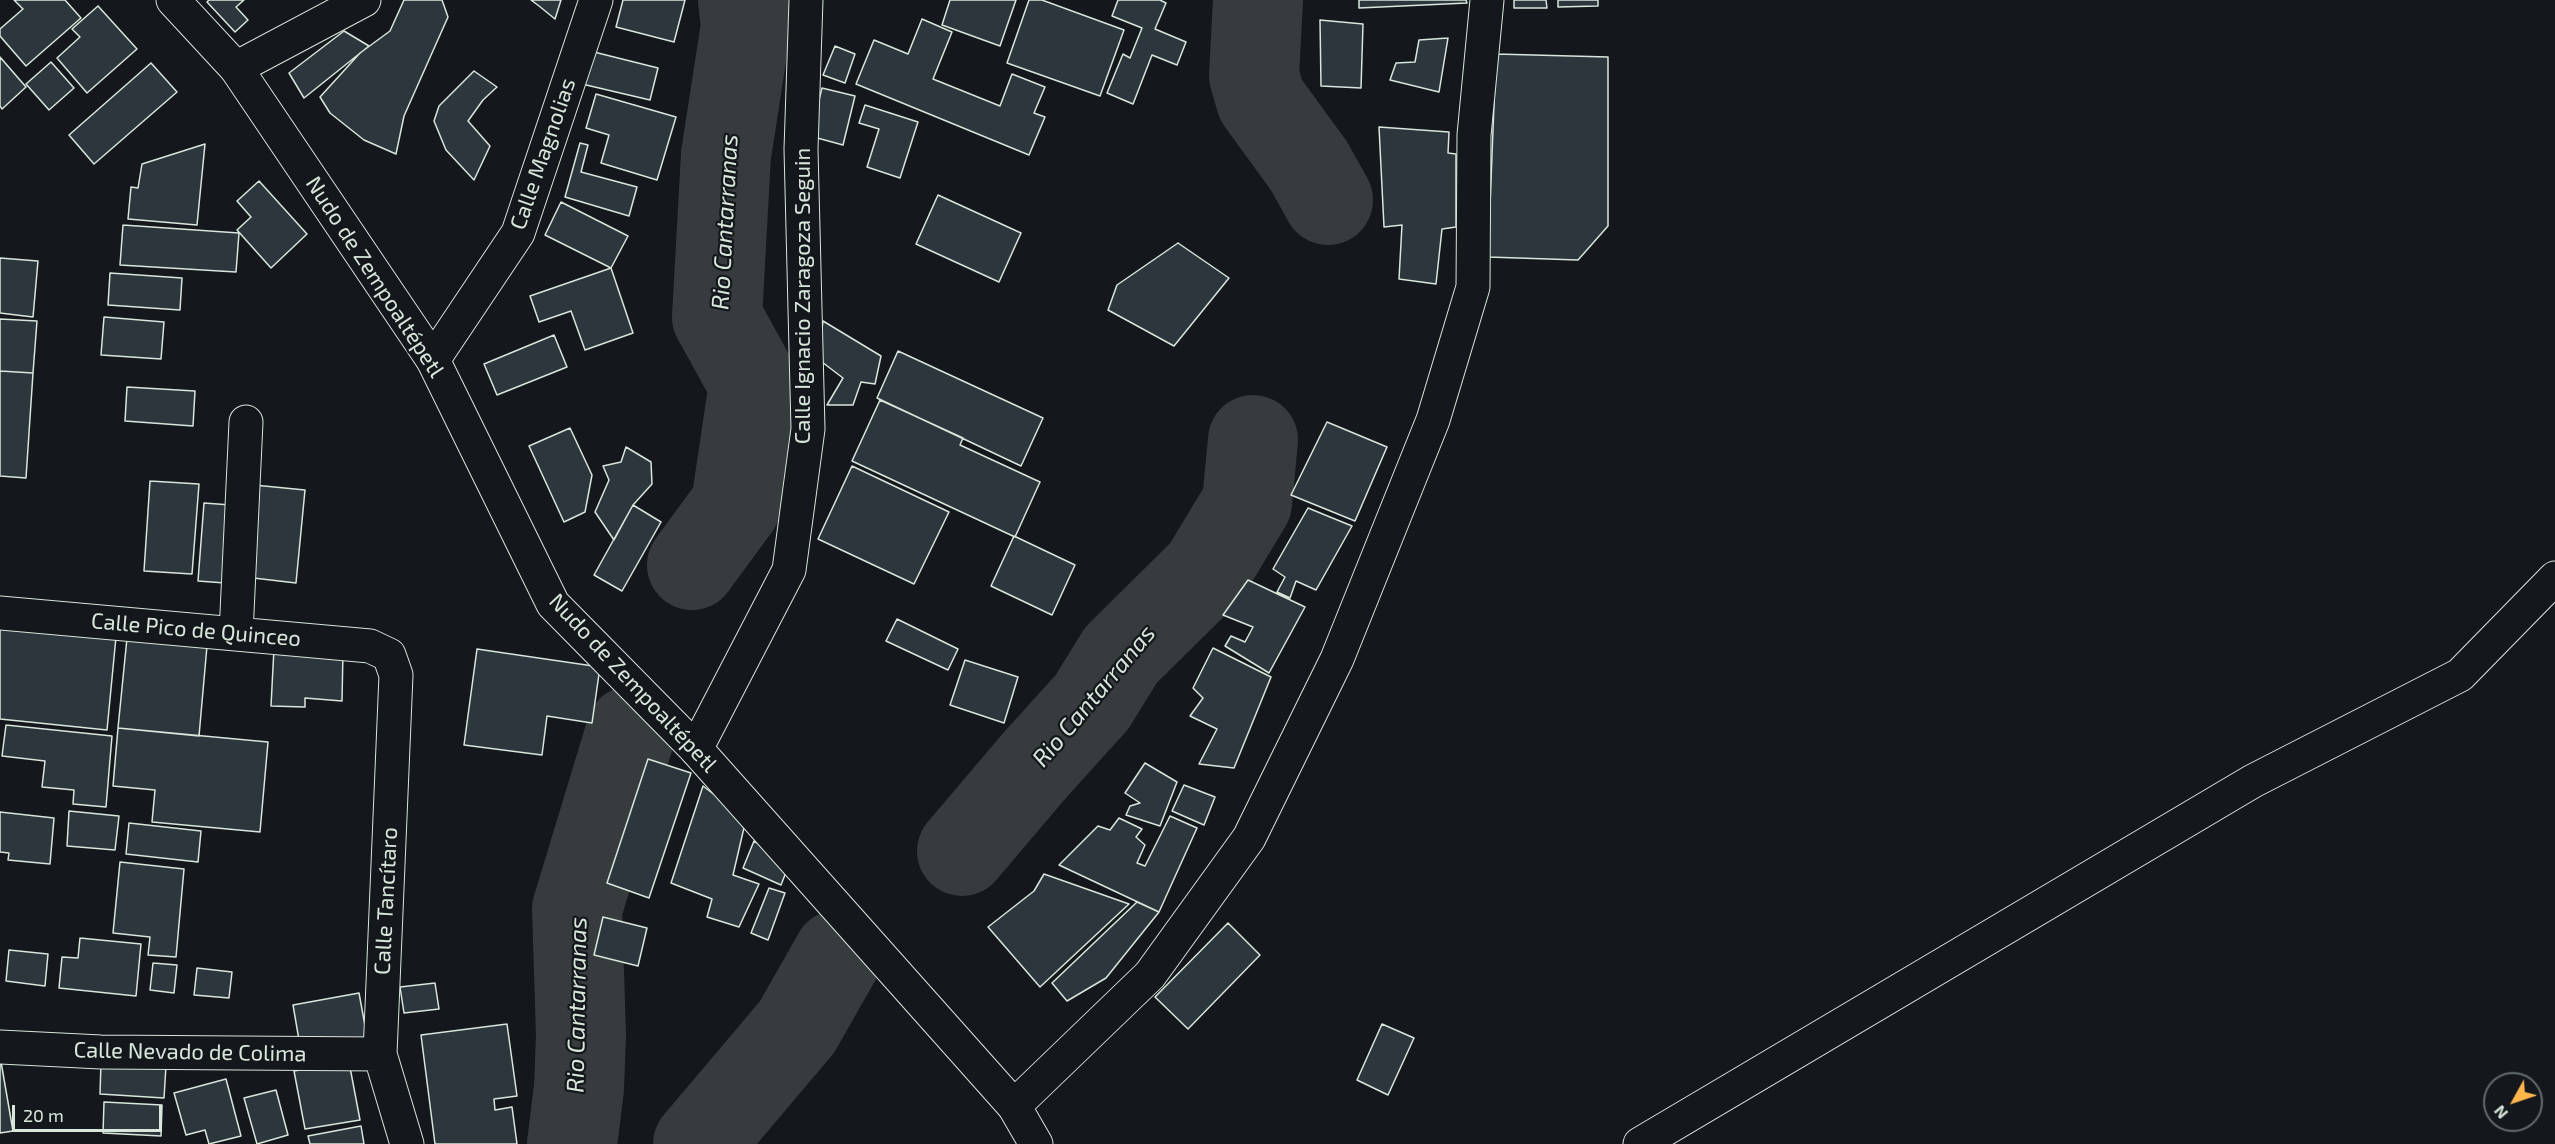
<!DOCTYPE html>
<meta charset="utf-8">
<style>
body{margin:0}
#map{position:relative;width:2555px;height:1144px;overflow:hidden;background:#14181c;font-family:"Exo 2",sans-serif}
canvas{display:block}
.north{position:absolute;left:2483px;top:1072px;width:60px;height:60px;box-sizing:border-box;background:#14181c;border:2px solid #626a69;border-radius:50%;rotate:230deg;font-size:16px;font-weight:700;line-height:24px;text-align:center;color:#d8e6dc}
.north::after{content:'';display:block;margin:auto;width:21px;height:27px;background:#ffb74d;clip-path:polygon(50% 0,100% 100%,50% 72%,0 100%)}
.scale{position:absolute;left:12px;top:1105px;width:150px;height:27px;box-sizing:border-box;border:3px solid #d8e6dc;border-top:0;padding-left:8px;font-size:18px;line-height:21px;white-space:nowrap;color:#d8e6dc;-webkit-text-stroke:4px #14181c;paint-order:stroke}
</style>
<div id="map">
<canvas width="2555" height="1144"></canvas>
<div class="north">N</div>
<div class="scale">20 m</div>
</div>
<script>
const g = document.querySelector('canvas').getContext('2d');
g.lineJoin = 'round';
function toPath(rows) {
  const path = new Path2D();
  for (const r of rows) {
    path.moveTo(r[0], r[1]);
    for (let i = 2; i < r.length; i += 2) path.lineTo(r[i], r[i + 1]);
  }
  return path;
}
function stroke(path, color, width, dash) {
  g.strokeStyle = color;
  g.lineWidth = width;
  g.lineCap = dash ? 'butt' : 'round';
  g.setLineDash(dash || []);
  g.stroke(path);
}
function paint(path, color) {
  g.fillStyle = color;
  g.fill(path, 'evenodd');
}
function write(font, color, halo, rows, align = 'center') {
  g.font = font + ' "Exo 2",sans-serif';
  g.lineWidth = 4.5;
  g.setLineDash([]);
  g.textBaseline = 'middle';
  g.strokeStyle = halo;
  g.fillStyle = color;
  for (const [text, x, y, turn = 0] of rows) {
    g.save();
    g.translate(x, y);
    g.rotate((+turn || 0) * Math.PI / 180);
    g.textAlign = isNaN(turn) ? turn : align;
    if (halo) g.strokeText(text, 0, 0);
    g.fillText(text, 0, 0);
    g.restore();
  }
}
stroke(toPath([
 [1258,0,1254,76,1261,100,1309,166,1328,200],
 [692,565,736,505,754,384,717,317,726,155,746,26,743,0],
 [962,851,1035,765,1092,702,1121,655,1206,571,1247,503,1253,440],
 [572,1144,579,1088,581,1035,577,909,631,731],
 [698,1144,797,1027,838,955]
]), '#363b3e', 90);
const building = toPath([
 [14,0,65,0,81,18,26,66,0,36,0,29,23,9,14,0],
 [209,0,244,0,236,7,248,20,235,32,207,2,209,0],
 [404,0,442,0,448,17,404,116,396,154,364,140,330,113,320,97,360,53,390,31,404,0],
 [531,0,561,0,555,19,539,6,531,0],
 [623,0,685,0,674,42,616,27,623,0],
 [950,0,1016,0,1000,46,942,25,950,0],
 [1029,0,1042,0,1124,30,1100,96,1007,63,1029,0],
 [1118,0,1160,0,1166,3,1155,29,1186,42,1177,65,1152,55,1133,104,1107,93,1123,54,1130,58,1142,28,1112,16,1118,0],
 [1359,0,1466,0,1467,3,1359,8,1359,0],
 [1514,0,1546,0,1547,8,1514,8,1514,0],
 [1558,0,1598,0,1598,6,1558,7,1558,0],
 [98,6,137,49,87,93,57,58,80,37,72,29,98,6],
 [922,19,952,32,933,79,1000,106,1012,74,1045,87,1034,113,1045,117,1029,155,856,84,874,40,908,54,922,19],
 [1320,20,1363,24,1361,88,1321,86,1320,20],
 [344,31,369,46,304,98,289,73,344,31],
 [1448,38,1439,92,1390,80,1396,63,1415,62,1419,40,1448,38],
 [835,46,855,54,845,83,823,75,835,46],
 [590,51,658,68,650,100,582,84,590,51],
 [1496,54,1608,57,1608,226,1578,260,1488,257,1496,54],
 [0,57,26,87,2,109,0,106,0,57],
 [51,62,74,88,49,110,26,84,51,62],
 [151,63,177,92,94,164,69,135,151,63],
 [474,71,497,87,483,100,468,121,490,146,474,180,446,150,434,121,439,106,474,71],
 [822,88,855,96,843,145,810,136,822,88],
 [596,94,676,117,657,180,601,163,609,135,586,128,596,94],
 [865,105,918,122,900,178,867,167,879,129,859,123,865,105],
 [1379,127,1449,132,1448,153,1456,154,1456,227,1442,229,1436,284,1399,279,1402,225,1384,227,1379,127],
 [580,143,588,145,581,172,637,187,629,216,565,197,580,143],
 [205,144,197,225,128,219,131,187,138,188,142,164,205,144],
 [259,181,307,234,271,268,237,230,251,217,237,201,259,181],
 [938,195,1021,233,999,282,916,244,938,195],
 [561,202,628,236,611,268,545,235,561,202],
 [123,225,239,233,236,272,120,265,123,225],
 [1178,243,1229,278,1174,346,1108,310,1117,285,1178,243],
 [0,258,38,261,33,317,0,313,0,258],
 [611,268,633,333,585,350,571,311,539,322,530,296,611,268],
 [110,273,182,278,180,310,108,305,110,273],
 [104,317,164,322,161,359,101,355,104,317],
 [0,319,37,321,33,373,0,371,0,319],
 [823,321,881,356,875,384,861,382,853,405,827,405,843,378,818,359,823,321],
 [554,335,567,367,497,395,484,364,554,335],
 [898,351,1043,418,1021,466,877,398,898,351],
 [0,371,33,373,26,478,0,476,0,371],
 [127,387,195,391,193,426,125,421,127,387],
 [880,400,963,438,960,445,1040,482,1015,537,852,461,880,400],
 [1327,422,1387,447,1355,521,1291,495,1327,422],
 [570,428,592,475,585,512,564,522,529,446,570,428],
 [626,447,651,462,652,484,633,505,614,540,595,512,609,480,603,466,621,462,626,447],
 [852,466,949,512,914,584,818,539,852,466],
 [150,481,199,484,192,574,144,571,150,481],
 [254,485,305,490,296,583,245,577,254,485],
 [204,503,231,505,225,583,198,581,204,503],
 [633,505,661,522,622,591,594,575,633,505],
 [1308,508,1352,526,1316,590,1296,581,1290,598,1277,592,1285,577,1273,569,1308,508],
 [1014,536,1075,565,1052,615,991,586,1014,536],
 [1248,580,1305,607,1269,673,1225,646,1231,636,1245,642,1253,627,1223,615,1248,580],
 [897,619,958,649,948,670,886,641,897,619],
 [0,626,116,637,107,730,0,719,0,626],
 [127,638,207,646,199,736,118,728,127,638],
 [274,648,343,651,342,701,305,698,305,707,271,706,274,648],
 [1213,648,1271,677,1234,768,1199,764,1217,729,1190,716,1203,698,1193,688,1213,648],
 [477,649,600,667,592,723,547,716,542,755,464,745,477,649],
 [965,660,1018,677,1004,723,950,705,965,660],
 [6,725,112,736,106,807,73,804,74,790,42,787,45,761,2,756,6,725],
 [118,728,268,742,260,832,152,822,155,790,113,786,118,728],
 [648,759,691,773,649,898,607,883,648,759],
 [1145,763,1177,782,1160,826,1126,815,1130,806,1140,803,1125,793,1145,763],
 [1184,785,1215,797,1204,825,1172,811,1184,785],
 [703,786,746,819,733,875,759,884,739,927,707,917,712,899,671,883,703,786],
 [69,811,119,816,115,850,67,846,69,811],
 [0,812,54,818,50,864,8,860,9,853,0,852,0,812],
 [1170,816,1197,828,1159,912,1059,865,1098,826,1110,830,1119,818,1142,829,1136,837,1145,845,1137,863,1145,866,1170,816],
 [129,823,201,831,198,862,126,854,129,823],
 [754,841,790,862,781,885,743,868,754,841],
 [120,862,184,869,176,957,148,955,150,937,113,933,120,862],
 [1044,874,1129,904,1040,987,988,927,1034,891,1044,874],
 [769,888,785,893,768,940,751,933,769,888],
 [1137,902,1159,912,1106,978,1067,1001,1052,983,1137,902],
 [603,917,647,928,638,966,594,955,603,917],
 [1228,923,1260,955,1188,1029,1155,997,1228,923],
 [80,938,141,944,136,996,59,988,62,957,78,958,80,938],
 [9,950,48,954,45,986,6,981,9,950],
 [153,963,177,965,174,993,150,990,153,963],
 [197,968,232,972,229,998,194,995,197,968],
 [435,983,439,1009,404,1013,400,987,435,983],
 [359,993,368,1042,326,1050,323,1037,299,1040,293,1005,359,993],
 [507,1024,517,1096,494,1099,495,1110,512,1107,517,1144,435,1144,421,1035,507,1024],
 [1382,1024,1414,1038,1388,1095,1357,1080,1382,1024],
 [0,1056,13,1131,0,1133,0,1056],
 [101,1062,166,1066,164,1098,100,1094,101,1062],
 [349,1062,360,1120,305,1129,294,1071,349,1062],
 [226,1079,241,1136,209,1144,205,1130,186,1135,174,1093,226,1079],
 [276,1090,288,1135,257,1144,244,1098,276,1090],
 [104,1102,162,1105,161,1136,103,1133,104,1102],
 [361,1126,364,1144,310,1144,308,1136,361,1126]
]);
paint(building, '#2c363c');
stroke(building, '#d8e6dc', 1.5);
const minor = toPath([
 [236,68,364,0],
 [433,360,518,233,596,0],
 [0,613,370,646,389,655,396,675,380,1054,407,1144],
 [236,634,246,422],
 [696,749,789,570,808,429,801,149,806,0],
 [0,1047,101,1052,380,1054],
 [1014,1106,1150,975,1249,838,1337,659,1433,420,1473,287,1474,135,1487,0],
 [1640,1144,2253,781,2460,675,2555,578]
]);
const tertiary = toPath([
 [173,0,236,68,433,360,553,604,696,749,1014,1106,1036,1144]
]);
stroke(minor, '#d8e6dc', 35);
stroke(tertiary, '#d8e6dc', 35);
stroke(minor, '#14181c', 33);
stroke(tertiary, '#14181c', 33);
write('22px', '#d8e6dc', '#14181c', [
 ["Calle Magnolias",543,154,-71],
 ["Nudo de Zempoaltépetl",375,277,57],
 ["Calle Ignacio Zaragoza Seguin",803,296,-90],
 ["Calle Pico de Quinceo",196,630,5],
 ["Nudo de Zempoaltépetl",633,683,47],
 ["Calle Tancítaro",386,901,-87],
 ["Calle Nevado de Colima",190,1052,1]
]);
write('italic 24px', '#d8e6dc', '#14181c', [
 ["Rio Cantarranas",725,222,-87],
 ["Rio Cantarranas",1094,696,-50],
 ["Rio Cantarranas",577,1005,-89]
]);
</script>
